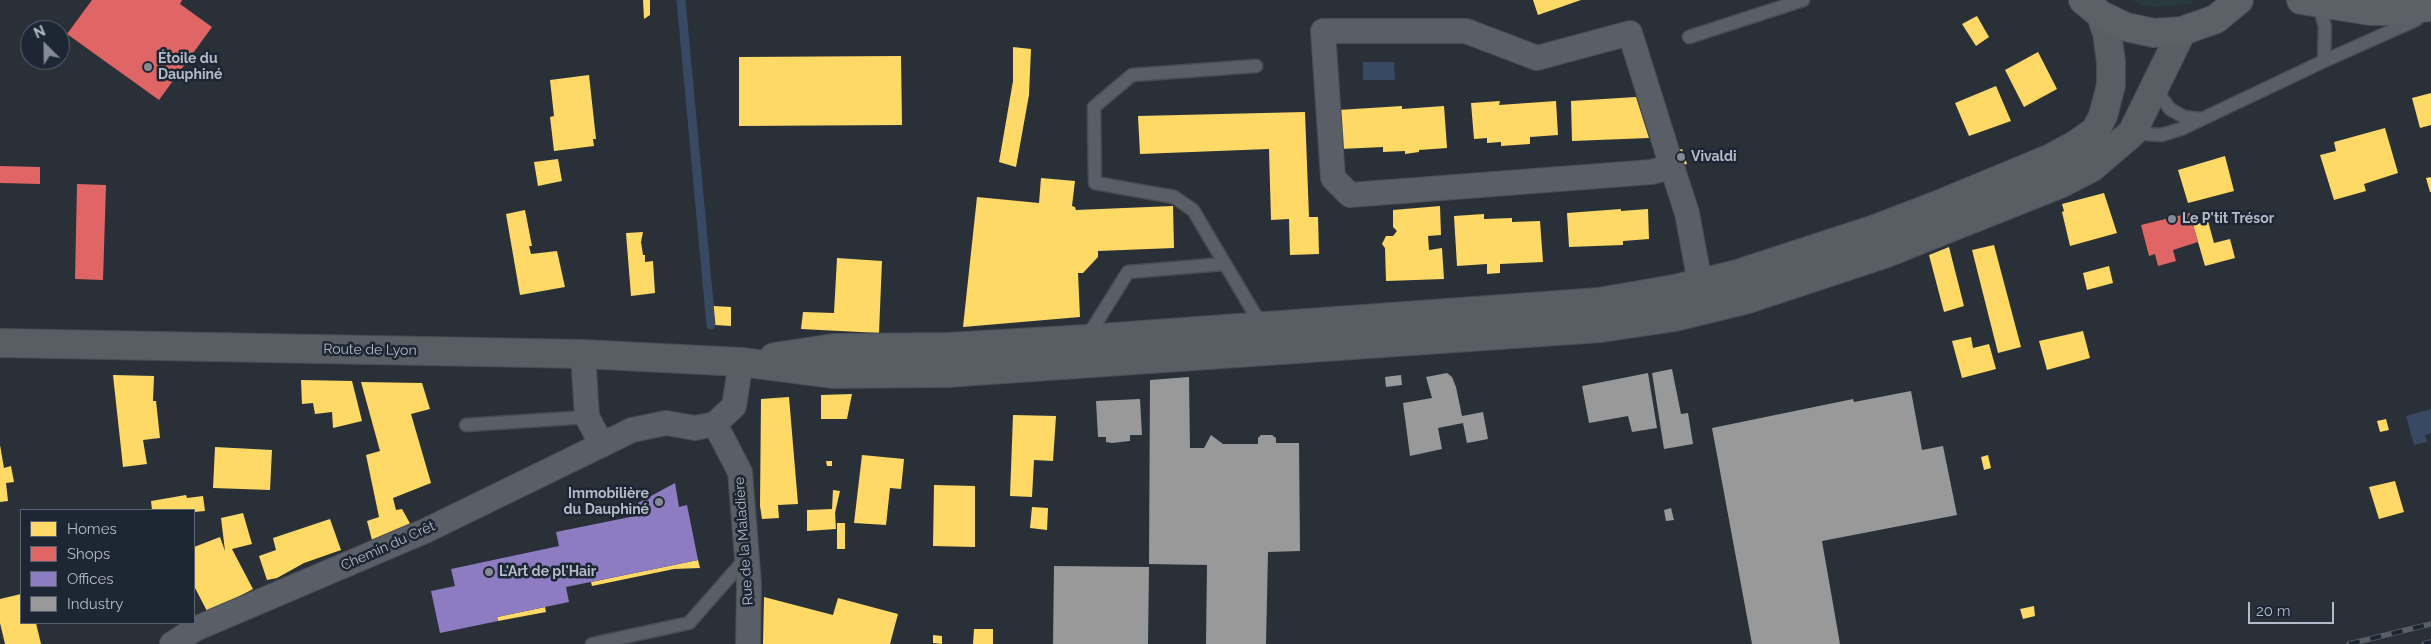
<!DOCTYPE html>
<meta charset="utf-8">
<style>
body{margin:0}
#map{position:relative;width:2431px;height:644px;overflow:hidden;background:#2a3038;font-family:Raleway,sans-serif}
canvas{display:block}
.legend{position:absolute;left:20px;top:509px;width:175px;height:115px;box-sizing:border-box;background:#1d2633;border:1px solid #59626f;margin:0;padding:6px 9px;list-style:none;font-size:15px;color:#b4bcc9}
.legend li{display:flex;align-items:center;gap:10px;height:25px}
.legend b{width:25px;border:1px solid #59626f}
.north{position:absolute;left:20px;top:20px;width:50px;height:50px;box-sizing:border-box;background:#1d2633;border:1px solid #59626f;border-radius:50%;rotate:337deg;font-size:14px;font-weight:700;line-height:20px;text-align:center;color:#b4bcc9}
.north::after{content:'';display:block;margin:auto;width:18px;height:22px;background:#848b96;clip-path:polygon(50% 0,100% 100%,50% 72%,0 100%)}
.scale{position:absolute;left:2248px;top:602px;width:86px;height:22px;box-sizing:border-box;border:2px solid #b4bcc9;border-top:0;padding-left:6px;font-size:15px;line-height:18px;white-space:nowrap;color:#b4bcc9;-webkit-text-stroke:4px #1d2633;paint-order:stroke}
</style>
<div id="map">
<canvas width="2431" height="644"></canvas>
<ul class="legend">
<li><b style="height:14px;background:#ffd966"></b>Homes</li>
<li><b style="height:14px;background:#e06666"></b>Shops</li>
<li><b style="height:14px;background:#8e7cc3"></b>Offices</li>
<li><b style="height:14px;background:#999"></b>Industry</li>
</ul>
<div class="north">N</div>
<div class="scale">20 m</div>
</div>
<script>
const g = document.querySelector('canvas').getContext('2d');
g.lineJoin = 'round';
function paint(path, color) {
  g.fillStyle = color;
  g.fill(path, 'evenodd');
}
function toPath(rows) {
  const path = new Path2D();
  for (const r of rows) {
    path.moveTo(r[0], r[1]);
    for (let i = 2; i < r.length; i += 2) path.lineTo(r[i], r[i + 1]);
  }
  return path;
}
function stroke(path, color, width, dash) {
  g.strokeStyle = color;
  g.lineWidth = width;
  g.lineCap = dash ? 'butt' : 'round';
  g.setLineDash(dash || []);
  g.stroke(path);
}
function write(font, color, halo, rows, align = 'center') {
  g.font = font + ' Raleway,sans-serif';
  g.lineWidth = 5;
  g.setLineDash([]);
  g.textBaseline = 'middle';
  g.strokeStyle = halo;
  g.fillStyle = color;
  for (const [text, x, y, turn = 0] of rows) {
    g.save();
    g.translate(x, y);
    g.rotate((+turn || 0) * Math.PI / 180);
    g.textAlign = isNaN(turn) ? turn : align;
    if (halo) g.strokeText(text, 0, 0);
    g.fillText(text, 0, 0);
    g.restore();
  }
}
paint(toPath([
 [2130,0,2195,0,2190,4,2149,7]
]), '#273a3e');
paint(toPath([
 [1363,62,1394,62,1395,80,1363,80],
 [2431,409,2431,433,2425,435,2427,442,2414,445,2406,416]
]), '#384963');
paint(toPath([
 [643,0,650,0,650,15,644,19],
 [1533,0,1581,0,1538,15],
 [1977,16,1989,37,1976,46,1962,24],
 [1013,47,1031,49,1029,95,1016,167,999,162,1013,81],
 [2038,52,2057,89,2024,107,2005,70],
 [901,56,902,125,739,126,739,57],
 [589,75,596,139,593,139,594,146,554,151,550,117,554,116,550,80],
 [1996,86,2011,121,1969,136,1955,103],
 [2431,93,2431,125,2420,128,2412,98],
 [1636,97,1649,138,1572,141,1571,101],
 [1500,101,1499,105,1556,101,1558,135,1530,137,1530,144,1501,146,1501,142,1487,143,1487,138,1474,139,1471,103],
 [1402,106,1402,109,1444,106,1447,148,1419,150,1419,152,1405,154,1405,151,1383,152,1383,147,1340,149,1338,110],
 [1305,112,1309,217,1318,217,1319,254,1290,255,1289,219,1271,220,1269,149,1140,154,1138,116],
 [2385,128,2398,173,2364,184,2366,191,2334,200,2320,155,2336,151,2334,142],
 [1682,149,1687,164,1679,166,1674,151],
 [2225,156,2234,191,2188,203,2178,170],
 [558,159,562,181,538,186,534,162],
 [2431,177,2431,192,2430,192,2426,178],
 [1041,178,1075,181,1072,206,1075,207,1076,210,1173,206,1174,248,1098,251,1098,257,1083,273,1078,273,1080,317,963,327,977,197,1039,203],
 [2104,193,2117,233,2070,246,2062,212,2064,211,2062,204],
 [1440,206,1441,235,1428,236,1429,250,1442,248,1444,279,1386,281,1385,248,1382,244,1386,236,1393,236,1397,231,1393,227,1393,210],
 [1621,209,1621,211,1648,209,1649,239,1623,241,1623,245,1569,247,1567,213],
 [525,210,532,246,529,246,531,254,557,251,565,287,520,295,506,214],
 [1484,214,1484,219,1512,218,1512,222,1540,221,1543,262,1500,264,1500,273,1487,274,1487,264,1457,266,1454,216],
 [2208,221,2214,243,2230,239,2235,258,2205,266,2193,225],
 [643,232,641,242,643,255,645,255,645,262,653,261,655,293,631,296,626,233],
 [1994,245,2021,347,1998,353,1972,250],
 [1949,247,1964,306,1944,312,1929,255],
 [837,258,882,261,879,333,801,329,803,312,834,313],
 [2109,266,2113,283,2087,290,2083,273],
 [713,306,731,307,731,326,715,325],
 [2083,331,2090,358,2047,370,2039,341],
 [1971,337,1973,348,1989,344,1996,369,1962,378,1952,341],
 [113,375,154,376,153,401,156,401,160,438,143,440,147,464,123,467],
 [301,380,352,381,362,421,333,428,332,412,315,414,313,403,302,404],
 [361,382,422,383,430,409,411,414,431,483,393,498,396,510,402,509,412,527,372,540,367,521,379,517,366,455,380,451],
 [852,394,847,419,821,419,821,395],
 [789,397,798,504,778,505,779,518,762,519,760,506,761,399],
 [1013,415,1056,416,1053,461,1034,460,1032,497,1010,496],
 [2386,419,2389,430,2380,432,2377,421],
 [0,445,4,468,11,466,14,482,6,483,8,501,0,502],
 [215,447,272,450,270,490,213,488],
 [862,455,904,459,901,489,890,488,886,525,854,523],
 [1988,455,1991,468,1984,470,1981,457],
 [826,461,832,461,832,466,827,466],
 [2395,481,2404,512,2379,519,2369,487],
 [934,485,975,486,975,547,933,546],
 [833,490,840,491,835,513,836,529,807,531,807,510,832,509],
 [186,495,187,498,203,496,205,511,194,512,194,510,152,510,151,501],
 [1032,507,1048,508,1047,530,1030,528],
 [243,513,252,544,232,549,253,589,208,613,194,586,194,547,220,537,225,551,221,518],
 [330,519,341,550,304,563,277,578,267,580,259,556,276,550,273,538],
 [837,523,845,523,845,549,837,549],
 [698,560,700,568,674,569,592,586,591,582],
 [21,594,21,623,36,623,41,644,5,644,0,623,0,599],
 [764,597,833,615,838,598,898,614,890,644,763,644],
 [2034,606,2035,616,2023,619,2020,609],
 [545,607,546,612,498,621,497,617],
 [974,629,993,629,993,644,973,644],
 [933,635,942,636,942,644,933,643]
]), '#ffd966');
paint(toPath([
 [92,0,182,0,180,4,212,27,159,100,67,34],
 [0,166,40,167,40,184,0,183],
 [77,184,106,185,103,280,75,279],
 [2190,213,2198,242,2173,250,2176,261,2158,266,2155,254,2149,256,2141,225]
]), '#e06666');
paint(toPath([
 [675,483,679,507,687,505,698,560,566,587,569,602,497,617,498,621,440,633,431,591,455,586,451,569,559,546,556,532,640,515,638,503]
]), '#8e7cc3');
paint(toPath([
 [1672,369,1681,414,1688,413,1693,444,1664,449,1652,373],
 [1447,373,1452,377,1456,387,1462,416,1483,412,1488,439,1467,443,1463,423,1438,428,1442,449,1410,456,1403,403,1432,398,1426,377],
 [1648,373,1657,428,1632,432,1628,416,1589,423,1582,386],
 [1401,375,1402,385,1386,387,1385,377],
 [1189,377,1190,448,1204,448,1211,435,1223,444,1258,444,1258,438,1261,435,1272,435,1276,438,1276,443,1299,443,1300,551,1268,552,1266,644,1206,644,1207,565,1149,564,1150,380],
 [1911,391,1922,450,1943,446,1957,515,1822,541,1840,644,1752,644,1712,428,1853,399,1854,402],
 [1140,399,1142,435,1130,435,1130,441,1112,443,1106,442,1106,437,1098,437,1096,401],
 [1671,508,1674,520,1666,521,1664,510],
 [1054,566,1149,567,1148,644,1053,644]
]), '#999');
stroke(toPath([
 [681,0,711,325]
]), '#384963', 9);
const service = toPath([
 [2318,2,2325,27,2324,61],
 [1689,37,1803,0],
 [1256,66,1132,75,1094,107,1095,183,1174,197,1193,210,1263,328],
 [2154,88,2170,109,2184,117,2201,119],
 [2132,133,2161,135,2181,129,2324,61,2416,20,2423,13],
 [1086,339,1128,272,1224,264],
 [466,425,587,417],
 [592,644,689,623,747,557]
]);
const minor = toPath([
 [1672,167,1651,172,1350,195,1333,178,1323,31,1466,31,1537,58,1630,33,1672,167,1687,213,1700,283],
 [583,354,587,417,601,443],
 [715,424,740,472,749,583,748,644],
 [715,424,734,406,741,362],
 [172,644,195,629,425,531,632,430,666,423,695,428,715,424]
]);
const secondary = toPath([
 [0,343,583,354,741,362,834,374,947,373,1601,328,1675,317,1745,300,1884,254,2062,183,2091,168,2132,133,2182,31],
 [774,357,834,348,948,347,1086,339,1599,302,1674,289,1737,274,1875,229,1940,204,2051,158,2075,145,2095,131,2103,116,2111,85,2111,62,2107,33,2101,15]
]);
const primary = toPath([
 [2083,0,2101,15,2126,27,2154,33,2182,31,2216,19,2239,0],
 [2301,0,2370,11,2394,11,2431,7]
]);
stroke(service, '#484c53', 15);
stroke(minor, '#484c53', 26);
stroke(secondary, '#484c53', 30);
stroke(primary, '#484c55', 30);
stroke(service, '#5a5e66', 12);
stroke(minor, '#5a5e66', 24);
stroke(secondary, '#595d64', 28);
stroke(primary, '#5c6168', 28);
const rail = toPath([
 [2349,644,2431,624],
 [2424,644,2431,642]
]);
stroke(rail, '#595d64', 5.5);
stroke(rail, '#1d2633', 4, [11]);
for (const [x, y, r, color] of [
 [148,67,5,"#848b96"],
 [1681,157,5,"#848b96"],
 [2172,219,5,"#848b96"],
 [659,502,5,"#848b96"],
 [489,572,5,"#848b96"]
]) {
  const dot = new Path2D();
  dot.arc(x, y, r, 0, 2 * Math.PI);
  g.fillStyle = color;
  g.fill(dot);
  stroke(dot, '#1d2633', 2);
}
write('bold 14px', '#b4bcc9', '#1d2633', [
 ["Étoile du",158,59],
 ["Dauphiné",158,75],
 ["Vivaldi",1691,157],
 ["Le P'tit Trésor",2182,219],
 ["Immobilière",649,494,"right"],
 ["du Dauphiné",649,510,"right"],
 ["L'Art de pl'Hair",499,572]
], 'left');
write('14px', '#b4bcc9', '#1d2633', [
 ["Route de Lyon",370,350,1],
 ["Rue de la Maladière",744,541,-94],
 ["Chemin du Crêt",388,546,-24]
]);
</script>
